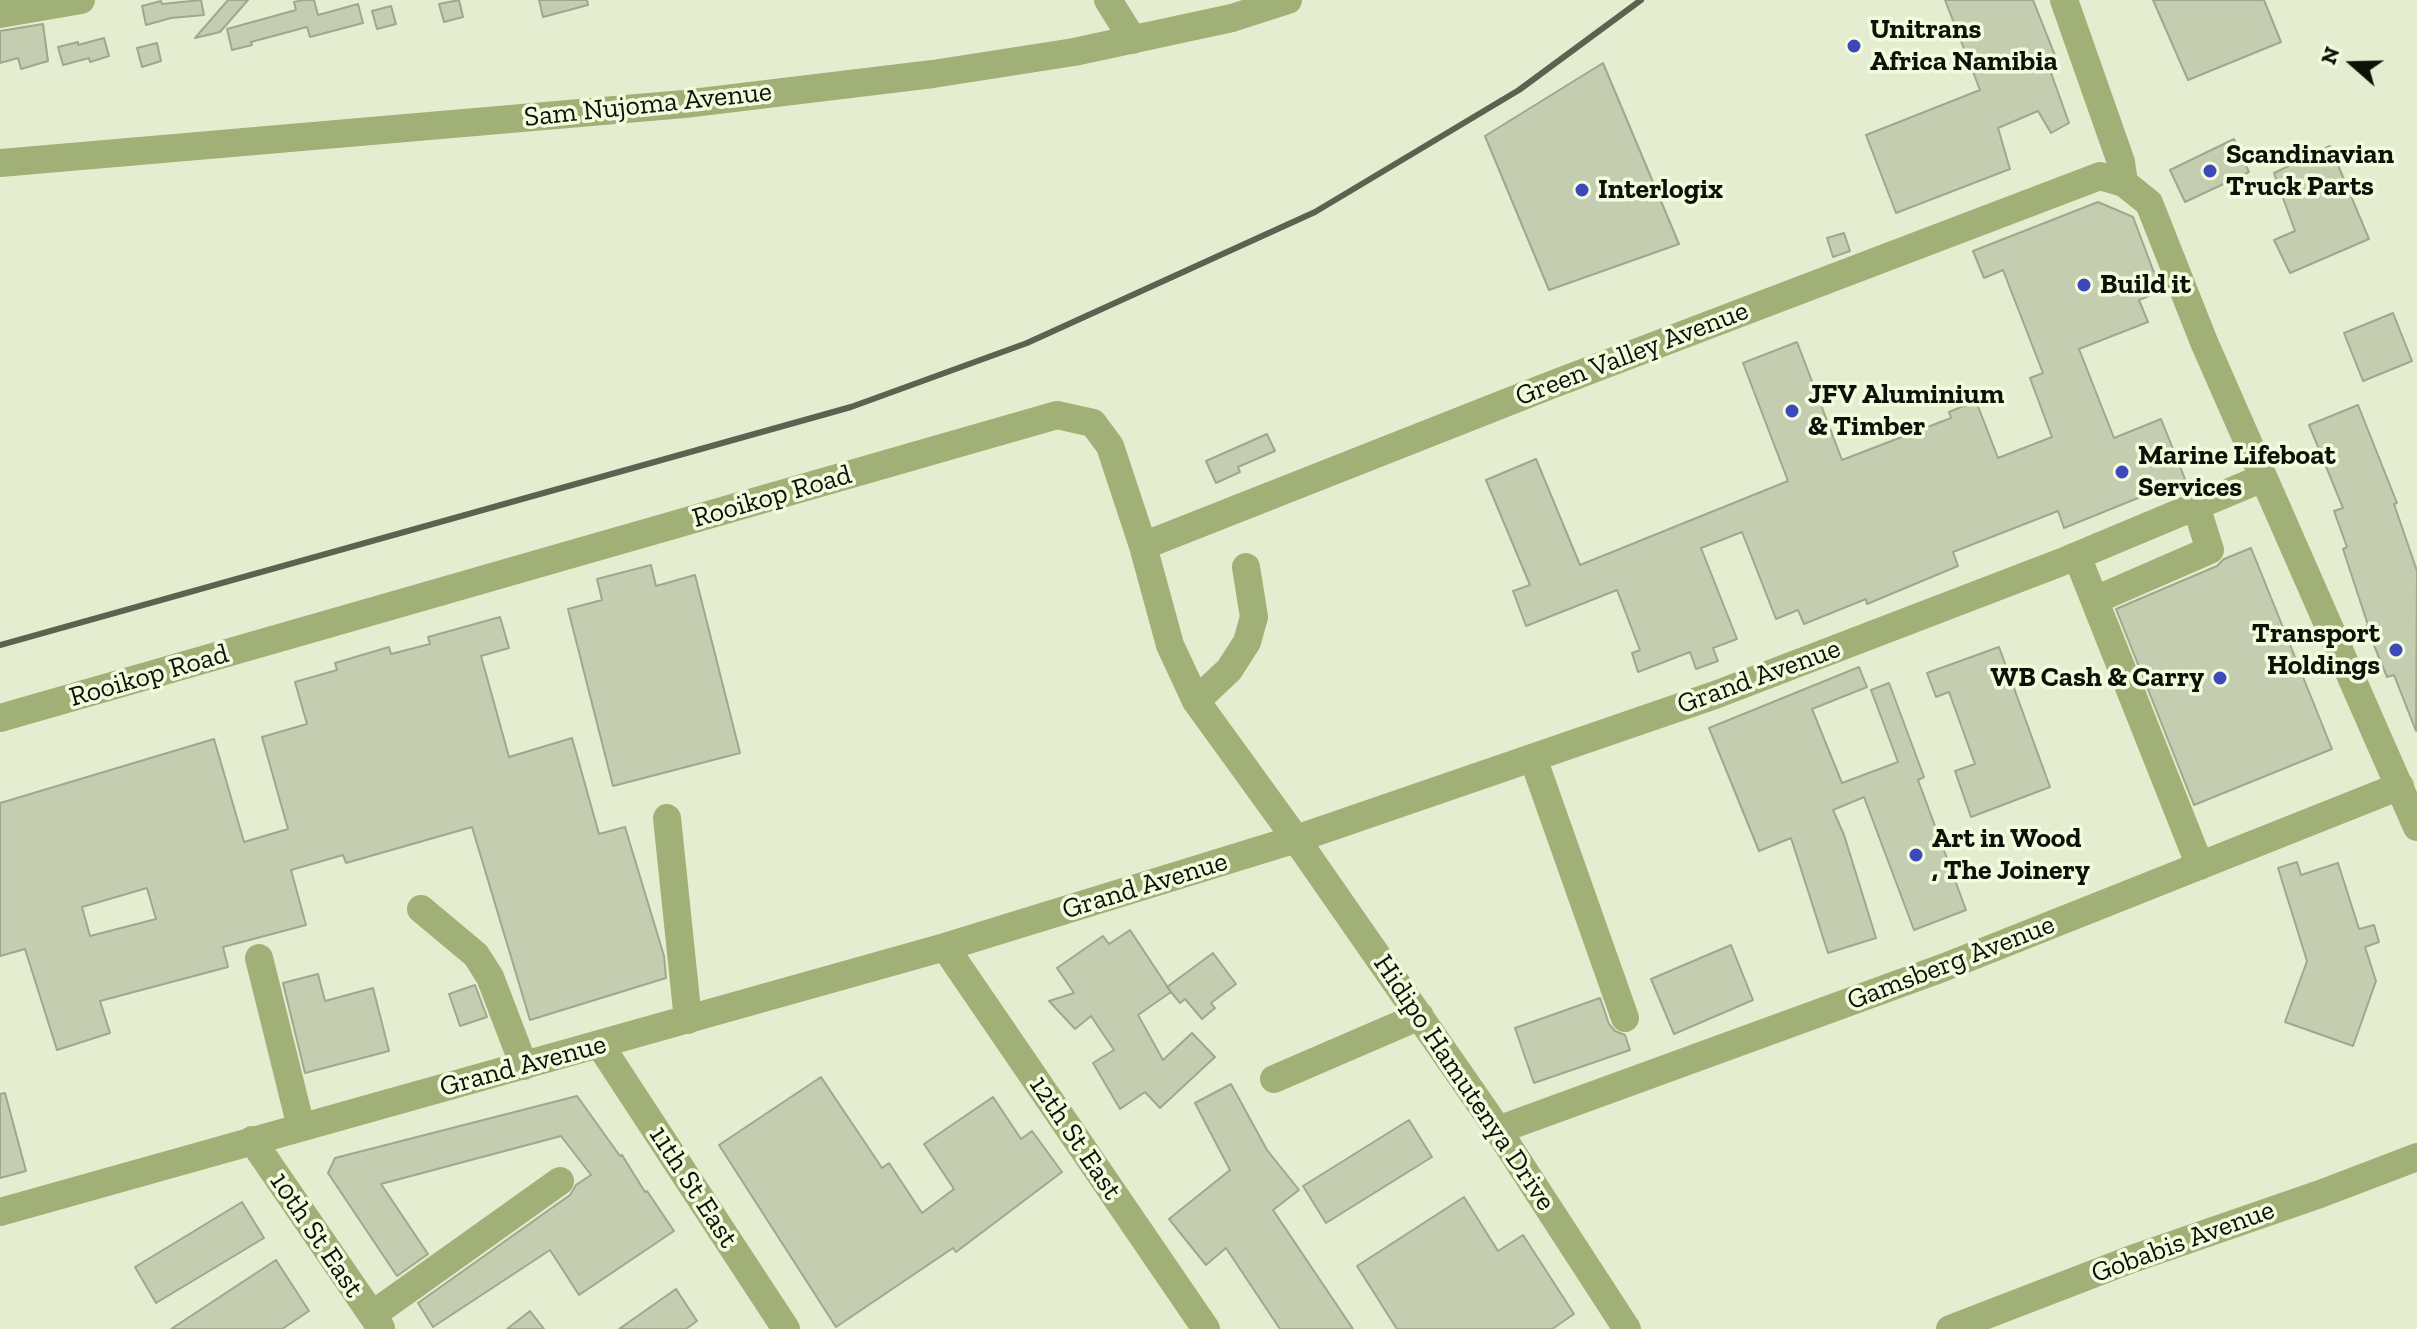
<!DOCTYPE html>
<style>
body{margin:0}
#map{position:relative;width:2417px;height:1329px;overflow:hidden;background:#e5edd0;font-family:"Zilla Slab",serif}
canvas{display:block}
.north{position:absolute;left:2313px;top:24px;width:80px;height:80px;-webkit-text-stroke:6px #f2fbde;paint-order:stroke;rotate:290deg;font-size:22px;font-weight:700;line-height:32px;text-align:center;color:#0e1107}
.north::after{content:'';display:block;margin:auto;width:28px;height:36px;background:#0e1107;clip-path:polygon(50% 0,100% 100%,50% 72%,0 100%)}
</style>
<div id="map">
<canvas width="2417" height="1329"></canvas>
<div class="north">N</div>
</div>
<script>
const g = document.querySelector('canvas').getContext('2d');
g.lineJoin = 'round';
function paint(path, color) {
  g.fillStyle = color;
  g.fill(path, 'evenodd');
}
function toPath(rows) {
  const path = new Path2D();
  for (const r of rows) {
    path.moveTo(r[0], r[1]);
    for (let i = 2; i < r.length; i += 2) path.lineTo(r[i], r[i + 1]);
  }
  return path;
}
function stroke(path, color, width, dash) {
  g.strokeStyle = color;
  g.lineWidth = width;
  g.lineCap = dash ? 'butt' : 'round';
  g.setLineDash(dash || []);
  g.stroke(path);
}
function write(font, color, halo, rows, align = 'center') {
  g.font = font + ' "Zilla Slab",serif';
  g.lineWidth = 7;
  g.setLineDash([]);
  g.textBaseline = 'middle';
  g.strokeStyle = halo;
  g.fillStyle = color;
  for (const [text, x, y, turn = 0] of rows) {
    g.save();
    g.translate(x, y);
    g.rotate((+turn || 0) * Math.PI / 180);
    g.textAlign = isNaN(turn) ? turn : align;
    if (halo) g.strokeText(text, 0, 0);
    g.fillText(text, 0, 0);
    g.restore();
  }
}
const building = toPath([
 [201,0,204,15,171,18,146,25,142,6,161,1,162,4,201,0],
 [228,0,248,0,220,32,195,38,228,0],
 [303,0,314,0,318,15,358,4,363,23,310,37,307,27,251,42,252,45,232,50,227,29,296,10,294,2,303,0],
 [459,0,463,17,444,22,439,4,459,0],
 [539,0,587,0,588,5,543,17,539,0],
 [1945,0,2033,0,2058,63,2050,70,2069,123,2051,133,2038,111,1998,128,2010,169,1896,213,1866,135,1980,90,1945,0],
 [2153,0,2264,0,2281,42,2188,80,2153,0],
 [391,6,396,24,377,29,372,11,391,6],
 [43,24,48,61,21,69,18,58,0,63,0,31,43,24],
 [104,38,109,56,90,62,89,58,63,65,58,47,78,42,78,45,104,38],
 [157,43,161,61,142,67,137,48,157,43],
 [1603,63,1679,244,1549,290,1485,136,1603,63],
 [2234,139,2249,172,2185,202,2170,170,2234,139],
 [2330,146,2369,239,2290,273,2274,240,2295,231,2274,173,2330,146],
 [2098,202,2133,217,2161,291,2139,300,2148,322,2079,349,2114,438,2161,419,2185,479,2064,528,2058,511,1953,552,1958,566,1867,604,1866,599,1804,624,1798,610,1776,619,1742,532,1701,548,1737,639,1713,648,1718,661,1696,669,1690,652,1638,672,1632,653,1640,650,1617,590,1526,626,1513,591,1530,585,1486,480,1536,459,1580,565,1788,481,1743,363,1797,342,1842,460,1951,418,1949,412,1976,401,1998,458,2052,437,2030,378,2043,373,2003,270,1984,278,1973,251,2098,202],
 [1844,233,1850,251,1833,257,1827,238,1844,233],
 [2393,313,2412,361,2363,381,2344,333,2393,313],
 [2358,405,2397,503,2394,504,2417,571,2416,731,2394,675,2387,677,2366,626,2368,625,2343,549,2347,547,2334,511,2343,508,2309,425,2358,405],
 [1267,434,1275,451,1238,467,1240,472,1216,483,1206,461,1267,434],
 [2251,548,2332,749,2194,805,2116,609,2217,566,2224,559,2251,548],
 [651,565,656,586,695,575,740,753,613,786,568,609,602,600,597,579,651,565],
 [500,617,509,648,481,656,509,757,572,738,599,834,625,827,664,956,666,978,530,1020,472,827,346,863,343,855,291,870,306,925,223,947,228,967,100,1001,110,1033,57,1050,25,949,0,956,0,803,214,739,244,842,288,829,262,737,307,724,295,682,337,670,335,663,389,647,391,654,430,644,428,637,500,617],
 [147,888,156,919,90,936,82,907,147,888],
 [1999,647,2050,787,1971,817,1955,771,1975,764,1949,692,1936,697,1927,673,1999,647],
 [1859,667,1867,687,1812,709,1842,783,1898,762,1871,690,1889,683,1924,777,1918,780,1966,910,1914,930,1864,797,1833,810,1844,835,1876,938,1828,953,1791,838,1759,851,1709,728,1859,667],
 [2297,862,2301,875,2338,863,2359,929,2374,925,2379,942,2365,947,2376,981,2353,1046,2285,1022,2307,961,2278,868,2297,862],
 [1130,930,1171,992,1138,1015,1163,1060,1192,1033,1215,1057,1160,1108,1145,1092,1120,1109,1093,1063,1114,1050,1091,1016,1075,1029,1049,1001,1074,993,1057,968,1103,936,1109,944,1130,930],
 [1731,945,1753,1000,1674,1034,1651,979,1731,945],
 [1213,953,1236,984,1211,1003,1215,1008,1202,1019,1185,999,1180,1003,1167,987,1213,953],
 [318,974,325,1001,373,988,389,1051,305,1073,283,983,318,974],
 [475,985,487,1017,460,1026,449,994,475,985],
 [1600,998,1609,1024,1615,1031,1625,1035,1630,1050,1534,1083,1515,1028,1600,998],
 [821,1077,882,1168,889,1163,922,1213,954,1189,924,1144,993,1097,1021,1139,1032,1131,1062,1172,956,1252,953,1248,836,1327,719,1145,821,1077],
 [1231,1084,1267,1150,1299,1190,1273,1210,1353,1329,1280,1329,1226,1248,1206,1265,1169,1219,1230,1170,1195,1103,1231,1084],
 [5,1093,26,1171,0,1178,0,1094,5,1093],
 [577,1096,620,1156,622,1155,645,1192,647,1191,674,1231,579,1295,550,1250,433,1327,418,1303,570,1195,576,1185,591,1175,561,1136,381,1184,428,1254,397,1276,328,1173,335,1158,577,1096],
 [1409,1120,1432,1157,1326,1223,1303,1186,1409,1120],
 [1464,1197,1498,1251,1523,1235,1574,1314,1552,1329,1397,1329,1357,1266,1464,1197],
 [242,1202,264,1238,156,1303,135,1267,242,1202],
 [276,1260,309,1311,282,1329,171,1329,276,1260],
 [676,1289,697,1321,686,1329,619,1329,676,1289],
 [530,1311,544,1329,507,1329,530,1311]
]);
paint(building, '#c4cdb0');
stroke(building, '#9fa78c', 2);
stroke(toPath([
 [1108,0,1133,40],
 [2064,0,2121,162,2124,183],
 [0,14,81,0],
 [0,163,684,104,933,74,1074,52,1232,18,1288,0],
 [1143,546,1551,385,2100,176,2124,183,2149,203,2204,342,2417,827],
 [2077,556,2200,866],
 [2095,600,2210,550,2196,506],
 [1196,701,1229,670,1247,642,1254,617,1246,567],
 [0,718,1057,415,1093,423,1110,446,1143,546,1170,645,1196,701,1296,839,1490,1118,1627,1329],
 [1533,758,1625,1018],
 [667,818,688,1020],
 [421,909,476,955,490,977,524,1066],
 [945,947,1206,1329],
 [259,958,301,1127],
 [600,1045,786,1329],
 [1274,1079,1420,1016],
 [1498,1130,1945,967,2400,786],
 [252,1140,381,1328],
 [0,1212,945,947,1296,839,1715,695,2067,560,2263,478],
 [372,1315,560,1181],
 [1950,1329,2132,1259,2320,1194,2417,1157]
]), '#a0b076', 28);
stroke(toPath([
 [0,645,851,407,1027,343,1315,212,1519,90,1641,0]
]), '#5c6150', 6);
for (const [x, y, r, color] of [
 [1854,46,8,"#3b49bc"],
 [2210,171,8,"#3b49bc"],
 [1582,190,8,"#3b49bc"],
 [2084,285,8,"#3b49bc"],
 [1792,411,8,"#3b49bc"],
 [2122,472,8,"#3b49bc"],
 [2396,650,8,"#3b49bc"],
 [2220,678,8,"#3b49bc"],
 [1916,855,8,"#3b49bc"]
]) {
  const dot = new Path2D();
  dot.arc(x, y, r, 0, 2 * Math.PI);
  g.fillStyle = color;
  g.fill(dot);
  stroke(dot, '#f2fbde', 3);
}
write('bold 28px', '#0e1107', '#f2fbde', [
 ["Unitrans",1870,30],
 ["Africa Namibia",1870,62],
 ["Scandinavian",2226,155],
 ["Truck Parts",2226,187],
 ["Interlogix",1598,190],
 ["Build it",2100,285],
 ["JFV Aluminium",1808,395],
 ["& Timber",1808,427],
 ["Marine Lifeboat",2138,456],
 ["Services",2138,488],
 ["Transport",2380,634,"right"],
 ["Holdings",2380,666,"right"],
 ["WB Cash & Carry",2204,678,"right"],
 ["Art in Wood",1932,839],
 [", The Joinery",1932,871]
], 'left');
write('28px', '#0e1107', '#f2fbde', [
 ["Sam Nujoma Avenue",648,105,-6],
 ["Green Valley Avenue",1632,354,-21],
 ["Rooikop Road",772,497,-16],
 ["Rooikop Road",149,676,-16],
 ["Grand Avenue",1759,677,-20],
 ["Grand Avenue",1145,886,-17],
 ["Gamsberg Avenue",1951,963,-21],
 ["Grand Avenue",523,1066,-15],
 ["Hidipo Hamutenya Drive",1464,1083,56],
 ["12th St East",1075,1138,56],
 ["11th St East",693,1187,57],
 ["10th St East",316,1235,56],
 ["Gobabis Avenue",2183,1242,-20]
]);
</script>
